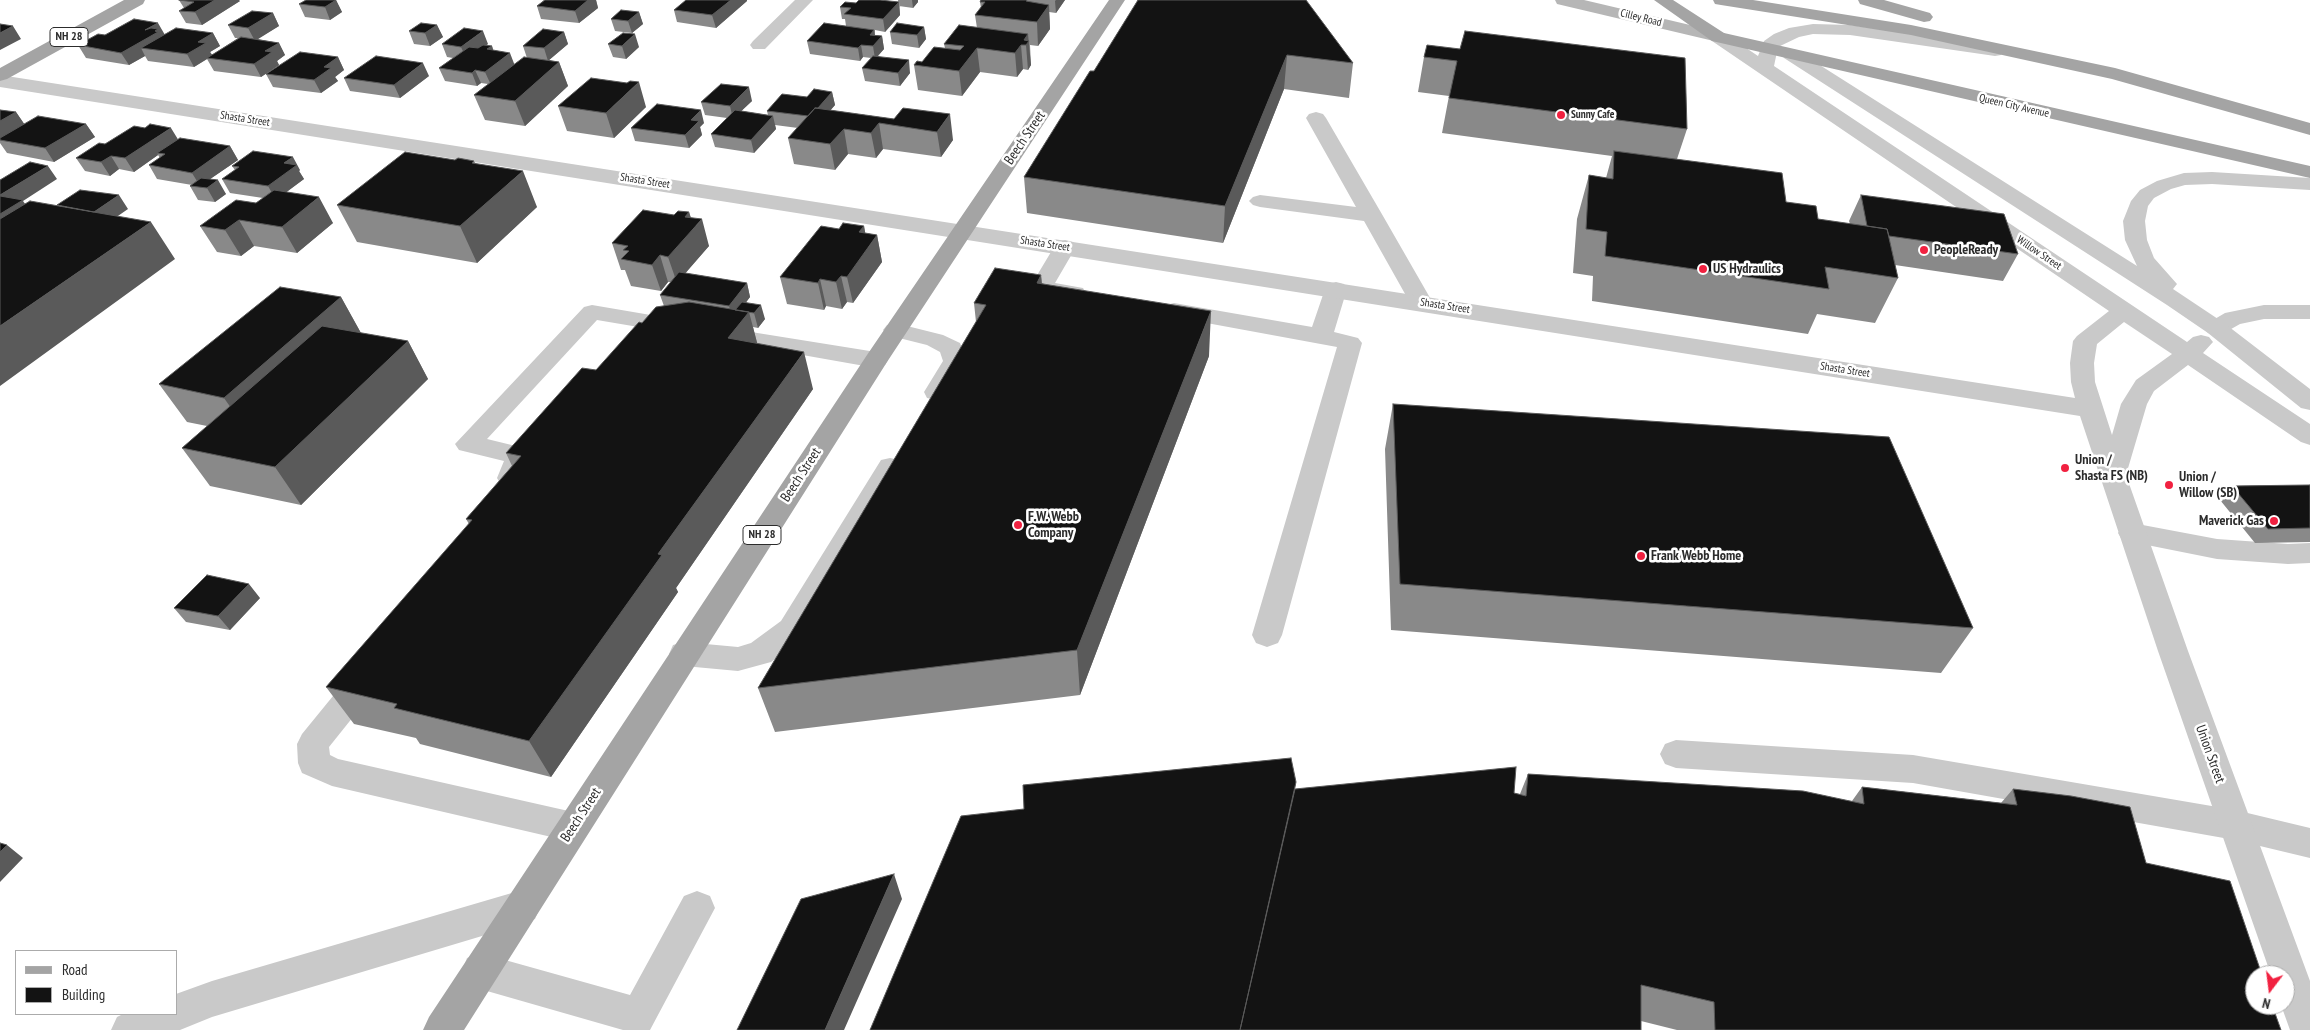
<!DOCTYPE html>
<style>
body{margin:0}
#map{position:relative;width:2310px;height:1030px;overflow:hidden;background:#fff;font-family:"PT Sans Narrow",sans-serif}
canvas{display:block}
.legend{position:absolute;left:15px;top:950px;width:162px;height:65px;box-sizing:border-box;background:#fff;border:1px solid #ababab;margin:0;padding:6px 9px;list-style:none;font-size:15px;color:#2c2c2c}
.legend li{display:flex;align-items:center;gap:10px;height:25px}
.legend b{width:25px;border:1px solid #ababab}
.north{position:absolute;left:2245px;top:965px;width:50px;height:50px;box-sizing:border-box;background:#fff;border:1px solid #ababab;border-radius:50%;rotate:195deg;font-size:14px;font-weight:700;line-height:20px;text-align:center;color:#2c2c2c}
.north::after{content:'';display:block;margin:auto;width:18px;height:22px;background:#f12140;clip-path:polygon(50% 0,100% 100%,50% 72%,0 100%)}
</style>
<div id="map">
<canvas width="2310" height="1030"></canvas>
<ul class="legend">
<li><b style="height:6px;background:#a4a4a4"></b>Road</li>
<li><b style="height:14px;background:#131313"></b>Building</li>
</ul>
<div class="north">N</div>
</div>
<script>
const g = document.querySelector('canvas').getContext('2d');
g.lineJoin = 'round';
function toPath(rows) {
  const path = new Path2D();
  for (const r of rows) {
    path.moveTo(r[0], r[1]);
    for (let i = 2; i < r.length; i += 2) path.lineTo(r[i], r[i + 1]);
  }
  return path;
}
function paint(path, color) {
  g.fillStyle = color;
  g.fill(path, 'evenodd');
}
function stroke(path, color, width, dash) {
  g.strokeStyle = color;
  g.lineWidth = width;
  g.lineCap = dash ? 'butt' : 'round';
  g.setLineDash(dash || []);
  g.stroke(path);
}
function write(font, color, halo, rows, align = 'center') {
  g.font = font + ' "PT Sans Narrow",sans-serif';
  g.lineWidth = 5;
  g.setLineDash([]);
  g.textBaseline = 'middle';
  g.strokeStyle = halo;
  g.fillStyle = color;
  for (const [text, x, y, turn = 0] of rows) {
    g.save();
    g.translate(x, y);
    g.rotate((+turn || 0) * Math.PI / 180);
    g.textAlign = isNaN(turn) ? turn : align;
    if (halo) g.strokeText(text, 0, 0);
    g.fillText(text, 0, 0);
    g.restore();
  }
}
paint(toPath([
 [1316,112,1323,114,1326,118,1383,216,1433,303,1429,308,1421,310,1413,308,1364,221,1260,207,1253,205,1249,201,1253,197,1260,195,1356,207,1306,118,1309,114,1316,112],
 [1065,240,1073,242,1076,247,1055,283,1083,288,1086,293,1083,298,1075,300,1033,292,1030,287,1057,242,1065,240],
 [1336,282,1344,284,1347,289,1334,332,1358,338,1362,343,1282,635,1278,643,1267,647,1256,643,1252,635,1337,347,1174,317,1166,315,1162,310,1166,305,1174,303,1312,327,1325,289,1328,284,1336,282],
 [592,305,680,320,688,322,692,327,688,332,680,334,597,320,487,439,528,449,532,455,519,485,510,487,501,485,497,478,504,461,459,450,455,444,584,307,592,305],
 [2264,305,2310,305,2310,319,2264,319,2240,324,2224,333,2216,335,2208,333,2204,328,2208,323,2225,313,2264,305],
 [895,323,943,335,960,343,967,361,945,398,936,400,927,398,924,392,943,361,940,352,927,345,887,335,883,330,887,325,895,323],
 [720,327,876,352,885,355,888,360,885,365,876,368,712,339,708,334,712,329,720,327],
 [890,458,899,460,903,467,803,637,771,662,738,671,684,666,673,663,669,654,673,645,684,642,738,647,751,643,781,621,881,460,890,458],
 [2132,523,2217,539,2288,544,2310,543,2310,563,2288,564,2217,559,2122,540,2118,533,2122,526,2132,523],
 [366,666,377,669,381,678,377,687,329,747,330,755,338,759,573,812,585,816,590,827,585,838,573,842,332,786,302,773,298,763,297,744,302,734,355,669,366,666],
 [1676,740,1913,755,2235,810,2310,828,2310,858,2235,840,1913,783,1676,768,1665,764,1660,754,1665,744,1676,740],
 [522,890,535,895,540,907,535,919,522,924,212,1017,180,1030,111,1030,117,1017,123,1014,176,1014,176,994,212,981,522,890],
 [697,891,710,896,715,908,650,1030,623,1030,480,989,467,984,462,971,467,958,480,953,630,995,684,896,697,891]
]), '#c9c9c9');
paint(toPath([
 [795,0,813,0,765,49,753,49,750,45,753,41,795,0],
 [1813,24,1850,25,2001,47,2004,51,2001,55,1995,56,1850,35,1813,34,1799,37,1778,47,1774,66,2187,342,2193,337,2201,335,2209,337,2213,342,2203,353,2310,424,2310,445,2301,442,2188,365,2154,391,2147,404,2126,475,2188,651,2310,981,2310,1030,2290,1030,2281,1005,2285,1005,2285,975,2271,975,2158,651,2080,416,0,87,0,75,2075,398,2071,382,2070,363,2073,341,2077,336,2109,311,1712,41,1709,37,1712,33,1724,33,1758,56,1764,41,1774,34,1789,28,1813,24],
 [2124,322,2172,354,2136,380,2121,404,2112,435,2095,382,2094,363,2097,344,2124,322],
 [1790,49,1796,50,2137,266,2125,240,2123,221,2131,201,2140,190,2157,181,2184,173,2212,172,2310,178,2310,190,2212,184,2185,185,2171,189,2154,198,2148,206,2145,221,2147,240,2154,258,2177,284,2173,289,2224,323,2310,389,2310,410,2301,408,2208,333,2167,305,1784,58,1781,54,1784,50,1790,49]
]), '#c9c9c9');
paint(toPath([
 [1555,0,1584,0,1724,33,1727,37,1724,41,1718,42,1557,4,1555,0]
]), '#b6b6b6');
paint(toPath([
 [124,0,145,0,143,4,7,79,0,81,0,68,124,0],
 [1109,0,1125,0,887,362,464,1030,423,1030,429,1017,867,355,1109,0],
 [1654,0,1673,0,1724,33,2310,166,2310,178,1712,41,1654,0],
 [1713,0,1753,0,1911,25,2115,68,2310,123,2310,135,2112,79,1911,35,1721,5,1715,4,1713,0],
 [1858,0,1884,0,1930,13,1933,17,1930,21,1924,22,1860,4,1858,0]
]), '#a4a4a4');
paint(toPath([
 [179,0,240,1,202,25,186,23,179,11,184,8],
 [336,0,342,12,330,20,305,17,299,4],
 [541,0,596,0,598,8,579,23,541,19,537,6,544,0],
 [898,0,918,0,918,2,913,8,899,6],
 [981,0,1065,0,1056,13,1049,12,1050,29,1038,46,1030,45,1031,65,1028,70,1023,69,1017,77,980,72,962,96,918,90,914,65,922,62,945,48,944,44,977,28,975,15,981,8,980,2],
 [1138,0,1353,63,1349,98,1284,89,1223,243,1027,213,1024,177,1094,71],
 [747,1,716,28,677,22,674,10],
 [899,2,900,15,885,32,875,30,875,35,882,36,884,49,878,56,910,73,900,86,865,81,862,68,871,58,863,57,860,61,810,54,807,41,846,26,845,19,842,19,840,7,856,3],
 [639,12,643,24,632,33,615,31,611,19],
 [273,13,279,26,257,39,279,43,285,55,277,61,279,65,261,77,214,71,207,59,194,67,148,61,145,56,129,65,86,58,78,45,105,35,213,33,220,46,210,52,212,55,238,38,235,38,228,25],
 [437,25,443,37,430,46,414,44,409,31],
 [924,27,926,39,919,48,892,44,890,32],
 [564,32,568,44,549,60,559,62,568,86,525,126,485,120,474,95,488,84,481,83,477,86,445,81,439,68,453,58,447,57,442,44,488,44,486,45,492,46,493,50,514,64,527,58,523,46],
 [608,44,639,47,626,59,613,57],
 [1427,45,1687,129,1677,159,1786,202,1818,219,1850,224,1849,221,1861,195,2018,254,2003,281,1895,265,1898,278,1875,323,1817,314,1808,334,1592,301,1593,276,1573,273,1577,219,1589,175,1606,178,1612,156,1442,133,1449,96,1418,92,1424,57],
 [338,57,344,70,335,77,338,81,321,93,273,87,266,74],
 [429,76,400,98,350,91,344,78],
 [832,92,835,105,830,110,894,119,903,108,953,140,941,157,883,149,876,158,848,154,835,170,794,164,788,138,798,128,775,125,776,129,754,153,715,147,711,134,727,118,705,115,701,102,752,101,741,111,768,115,767,111,807,97],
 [558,106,646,107,614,138,567,131],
 [0,110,16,112,24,124,86,124,95,137,54,162,7,153,0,143],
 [704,123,700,127,702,135,689,148,635,141,631,128],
 [178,140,230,146,238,160,210,179,226,194,215,202,198,200,190,186,192,185,157,179,149,165,160,158,158,155,134,172,119,169,110,176,85,171,76,158,105,144],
 [455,160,474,161,476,164,537,207,477,263,357,242,337,205],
 [232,166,300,170,299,171,304,179,286,192,333,223,297,253,254,246,241,256,217,252,200,226,256,203,263,198,230,193,222,179,235,170],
 [689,212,691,218,709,246,685,273,747,283,750,297,746,302,765,319,758,328,753,327,757,343,813,389,676,588,678,592,551,777,420,744,416,738,354,724,326,687,469,524,466,519,512,466,506,453,596,370,642,323,664,306,660,295,671,282,668,282,661,291,631,286,625,270,621,270,612,243,674,215],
 [864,226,865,233,877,235,882,262,853,303,847,302,842,309,826,306,824,310,787,304,780,277,839,229],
 [1041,275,1042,283,1209,356,1080,695,775,732,758,688,976,322,974,303],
 [341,297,361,333,408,341,428,379,301,505,210,486,182,448,207,426,187,422,159,384],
 [1393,404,1973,628,1941,673,1391,630,1385,449],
 [2310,485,2310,542,2255,543,2220,500,2232,486],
 [260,598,230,630,186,622,174,608],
 [1528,774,1852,801,1862,787,2001,803,2013,789,2146,863,2281,1030,1677,1030,1641,1021,870,1030,1296,782,1295,789,1514,793,1520,794]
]), '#898989');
paint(toPath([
 [215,0,239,0,240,1,202,25,195,12],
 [336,0,342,12,330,20,325,7],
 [588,0,596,0,598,8,579,23,575,11],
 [731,0,747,0,747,1,716,28,712,15],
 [912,0,918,0,918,2,913,8],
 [1056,0,1065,0,1056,13,1055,1],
 [899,2,900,15,885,32,883,19],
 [1049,5,1050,29,1038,46,1037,22],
 [639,12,643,24,632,33,628,21],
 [273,13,279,26,255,41,248,28],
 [158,23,165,35,141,48,145,56,129,65,121,53,145,30],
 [437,25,443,37,430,46,425,33],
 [13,26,21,39,0,50,0,33],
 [924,27,926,39,919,48,917,35],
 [874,30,876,42,870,35],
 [483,31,488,44,467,60,461,47],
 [564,32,568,44,548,61,544,48],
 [213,33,220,46,210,52,213,56,207,58,207,59,194,67,187,54,198,42],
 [635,34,639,47,626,59,622,46],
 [1028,34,1031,65,1028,70,1026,45,1024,40],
 [882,36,884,49,875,59,873,46],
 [279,43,285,55,277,61,279,65,261,77,254,64,265,51],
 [861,45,863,57,860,61,858,48],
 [1021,45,1023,69,1017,77,1015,53],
 [492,46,496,59,487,49],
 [977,48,980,72,962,96,959,71],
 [510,53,515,66,491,85,485,72],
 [1287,55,1284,89,1223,243,1225,206],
 [338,57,344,70,335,77,338,81,321,93,314,80,324,67],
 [909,60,910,73,900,86,898,73],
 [559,62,568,86,525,126,515,101],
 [423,63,429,76,400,98,394,85],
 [475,70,481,83,477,86,472,73],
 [639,82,646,107,614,138,606,113],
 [749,87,752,101,733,119,730,106],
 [832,92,835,105,814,130,811,116],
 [701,110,704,123,700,127,702,135,689,148,685,135,691,120],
 [16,112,25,125,0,140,0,121],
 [950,114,953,140,941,157,937,132],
 [773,116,776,129,754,153,751,140],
 [879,123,883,149,876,158,871,133],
 [86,124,95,137,54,162,45,148],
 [171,128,179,141,157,153,158,155,134,172,125,158],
 [844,129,848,154,835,170,830,144],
 [230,146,238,160,200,186,192,173],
 [111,156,119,169,110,176,101,162],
 [293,157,300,170,299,171,304,179,276,200,268,186,284,163],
 [48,166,57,179,23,201,49,237,0,269,0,195],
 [523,171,537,207,477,263,460,226],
 [218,180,226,194,215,202,207,188],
 [119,195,128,209,92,234,82,220],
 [319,197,333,223,297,253,282,227],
 [689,212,694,228,702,219,709,246,677,283,668,257,685,217],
 [239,220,254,246,241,256,225,230],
 [151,222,175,259,0,386,0,326],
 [864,226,868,248,877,235,882,262,853,303,847,277,859,232],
 [660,255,668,282,661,291,652,265],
 [1041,275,1045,320,1037,283],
 [841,276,847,302,842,309,836,282],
 [820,279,826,306,824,310,818,283],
 [747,283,750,297,733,320,729,306],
 [341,297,362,335,250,435,224,398],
 [761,305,765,319,758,328,754,313],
 [1211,311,1209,356,1080,695,1077,650],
 [749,312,759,350,728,338],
 [408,341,428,379,301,505,275,467],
 [804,352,813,389,676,588,678,592,551,777,529,741,658,554],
 [249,584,260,598,230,630,218,616],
 [7,845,23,858,0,882,0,852],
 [894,874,902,899,844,1030,825,1030]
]), '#5a5a5a');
const building = toPath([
 [179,0,215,0,195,12,179,11,194,2,179,0],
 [306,0,336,0,325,7,299,4,306,0],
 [545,0,588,0,575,11,537,6,545,0],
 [686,0,731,0,712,15,674,10,686,0],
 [859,0,880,0,899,2,883,19,844,14,851,8,840,7,845,2,856,3,859,0],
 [981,0,1027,0,1026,1,1049,5,1037,22,975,15,985,2,980,2,981,0],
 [1138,0,1306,0,1353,63,1287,55,1225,206,1024,177,1090,71,1094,71,1138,0],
 [621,10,639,12,628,21,611,19,621,10],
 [252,11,273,13,248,28,228,25,252,11],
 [134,19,158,23,145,30,151,28,158,29,155,31,158,32,121,53,78,45,98,34,105,35,134,19],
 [421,23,437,25,425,33,409,31,421,23],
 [824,23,874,30,870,35,882,36,873,46,861,45,858,48,807,41,824,23],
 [897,23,924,27,917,35,890,32,897,23],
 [0,24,13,26,0,33,0,24],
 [959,25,1028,34,1024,40,1029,41,1026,45,1021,45,1015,53,977,48,959,71,914,65,917,61,922,62,934,47,960,50,964,46,944,44,959,25],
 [176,28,213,33,198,42,206,43,187,54,141,48,176,28],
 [464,28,483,31,461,47,442,44,464,28],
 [543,29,564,32,544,48,523,46,543,29],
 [1465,31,1685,58,1687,129,1449,98,1457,61,1424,57,1427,45,1460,49,1465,31],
 [623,33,635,34,622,46,608,44,623,33],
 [241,37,279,43,265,51,272,52,254,64,207,58,241,37],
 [483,45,492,46,487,49,510,53,485,72,475,70,472,73,439,68,469,47,478,48,483,45],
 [300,52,338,57,324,67,331,68,314,80,266,74,300,52],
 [376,56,423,63,394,85,344,78,376,56],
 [873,56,909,60,898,73,862,68,873,56],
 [524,57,559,62,515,101,474,95,524,57],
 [591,78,627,83,630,81,639,82,606,113,558,106,591,78],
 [721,84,749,87,730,106,701,102,721,84],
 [814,89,832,92,818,108,815,108,808,116,767,111,782,94,807,97,814,89],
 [657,104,701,110,691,120,699,121,685,135,631,128,657,104],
 [815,108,894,119,903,108,950,114,937,132,879,123,871,133,844,129,830,144,788,138,815,108],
 [0,110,16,112,0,121,0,110],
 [735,110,773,116,751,140,711,134,735,110],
 [38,116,86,124,45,148,0,140,0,138,38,116],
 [150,124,171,128,125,158,111,156,101,162,76,158,99,143,105,144,134,126,145,128,150,124],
 [180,138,230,146,192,173,149,165,165,154,157,153,180,138],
 [253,151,293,157,284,163,297,165,268,186,222,179,239,167,232,166,253,151],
 [1614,151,1782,173,1786,202,1816,206,1818,219,1887,229,1898,278,1825,267,1829,289,1605,256,1607,232,1586,229,1589,175,1613,179,1614,151],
 [405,152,455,160,458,158,474,161,472,163,523,171,460,226,337,205,405,152],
 [30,162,48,166,0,195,0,180,30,162],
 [201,178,218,180,207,188,190,186,201,178],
 [80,190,119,195,94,212,57,205,80,190],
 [274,190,319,197,282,227,239,220,225,230,200,226,236,200,256,203,274,190],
 [1861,195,2004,214,2018,254,1889,236,1887,229,1867,226,1861,195],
 [0,196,23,200,0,214,0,196],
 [30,201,151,222,0,326,0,219,30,201],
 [643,210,674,215,678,211,689,212,685,217,702,219,668,257,660,255,652,265,621,259,629,251,623,250,628,246,612,243,643,210],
 [843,223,864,226,859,232,877,235,847,277,841,276,836,282,820,279,818,283,780,277,821,226,839,229,843,223],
 [995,268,1041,275,1037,283,1211,311,1077,650,758,688,986,305,974,303,995,268],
 [679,272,747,283,729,306,660,295,679,272],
 [280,287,341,297,224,398,159,384,280,287],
 [689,302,749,312,728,338,804,352,658,554,662,555,529,741,394,708,397,704,326,687,472,520,466,519,521,456,506,453,582,368,596,370,639,322,642,323,656,307,689,302],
 [742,302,761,305,754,313,735,310,742,302],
 [322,326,408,341,275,467,182,448,322,326],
 [1393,404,1889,437,1973,628,1400,584,1393,404],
 [2310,485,2310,528,2268,529,2232,486,2310,485],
 [207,575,249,584,218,616,174,608,207,575],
 [1291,758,1296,782,1240,1030,870,1030,961,816,1024,809,1023,785,1291,758],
 [1516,767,1514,793,1526,796,1528,774,1803,791,1864,804,1862,787,2017,805,2013,789,2071,796,2130,807,2146,863,2230,881,2262,975,2255,975,2255,1005,2272,1005,2281,1030,1715,1030,1714,1002,1641,985,1641,1030,1240,1030,1295,789,1516,767],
 [0,843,7,845,0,852,0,843],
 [894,874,825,1030,737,1030,801,899,894,874]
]);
paint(building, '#131313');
stroke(building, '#5a5a5a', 1);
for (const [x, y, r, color] of [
 [1561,115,5,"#f12140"],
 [1924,250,5,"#f12140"],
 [1703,269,5,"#f12140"],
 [2065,468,5,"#f12140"],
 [2169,485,5,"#f12140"],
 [2274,521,5,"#f12140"],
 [1018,525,5,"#f12140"],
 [1641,556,5,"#f12140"]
]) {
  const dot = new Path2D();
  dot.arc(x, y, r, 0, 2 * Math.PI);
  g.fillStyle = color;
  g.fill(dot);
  stroke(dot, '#fff', 2);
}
write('11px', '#2c2c2c', '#fff', [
 ["Cilley Road",1641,18,14],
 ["Queen City Avenue",2014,106,13],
 ["Shasta Street",245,119,9],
 ["Shasta Street",645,181,9],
 ["Shasta Street",1045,244,9],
 ["Willow Street",2039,253,34],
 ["Shasta Street",1445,306,9],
 ["Shasta Street",1845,370,9]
]);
write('bold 11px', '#2c2c2c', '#fff', [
 ["Sunny Cafe",1571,115]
], 'left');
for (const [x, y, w] of [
 [69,37,38],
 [762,535,38]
]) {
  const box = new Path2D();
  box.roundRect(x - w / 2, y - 9.5, w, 19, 4);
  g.fillStyle = '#fff';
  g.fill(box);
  stroke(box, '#2c2c2c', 1);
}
write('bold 12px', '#2c2c2c', null, [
 ["NH 28",69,37],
 ["NH 28",762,535]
]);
write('14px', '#2c2c2c', '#fff', [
 ["Beech Street",1025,138,-56],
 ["Beech Street",801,475,-57],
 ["Union Street",2210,754,70],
 ["Beech Street",581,815,-57]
]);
write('bold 14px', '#2c2c2c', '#fff', [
 ["PeopleReady",1934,250],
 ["US Hydraulics",1713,269],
 ["Union /",2075,460],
 ["Shasta FS (NB)",2075,476],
 ["Union /",2179,477],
 ["Willow (SB)",2179,493],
 ["F.W. Webb",1028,517],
 ["Company",1028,533],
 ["Maverick Gas",2264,521,"right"],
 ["Frank Webb Home",1651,556]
], 'left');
</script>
